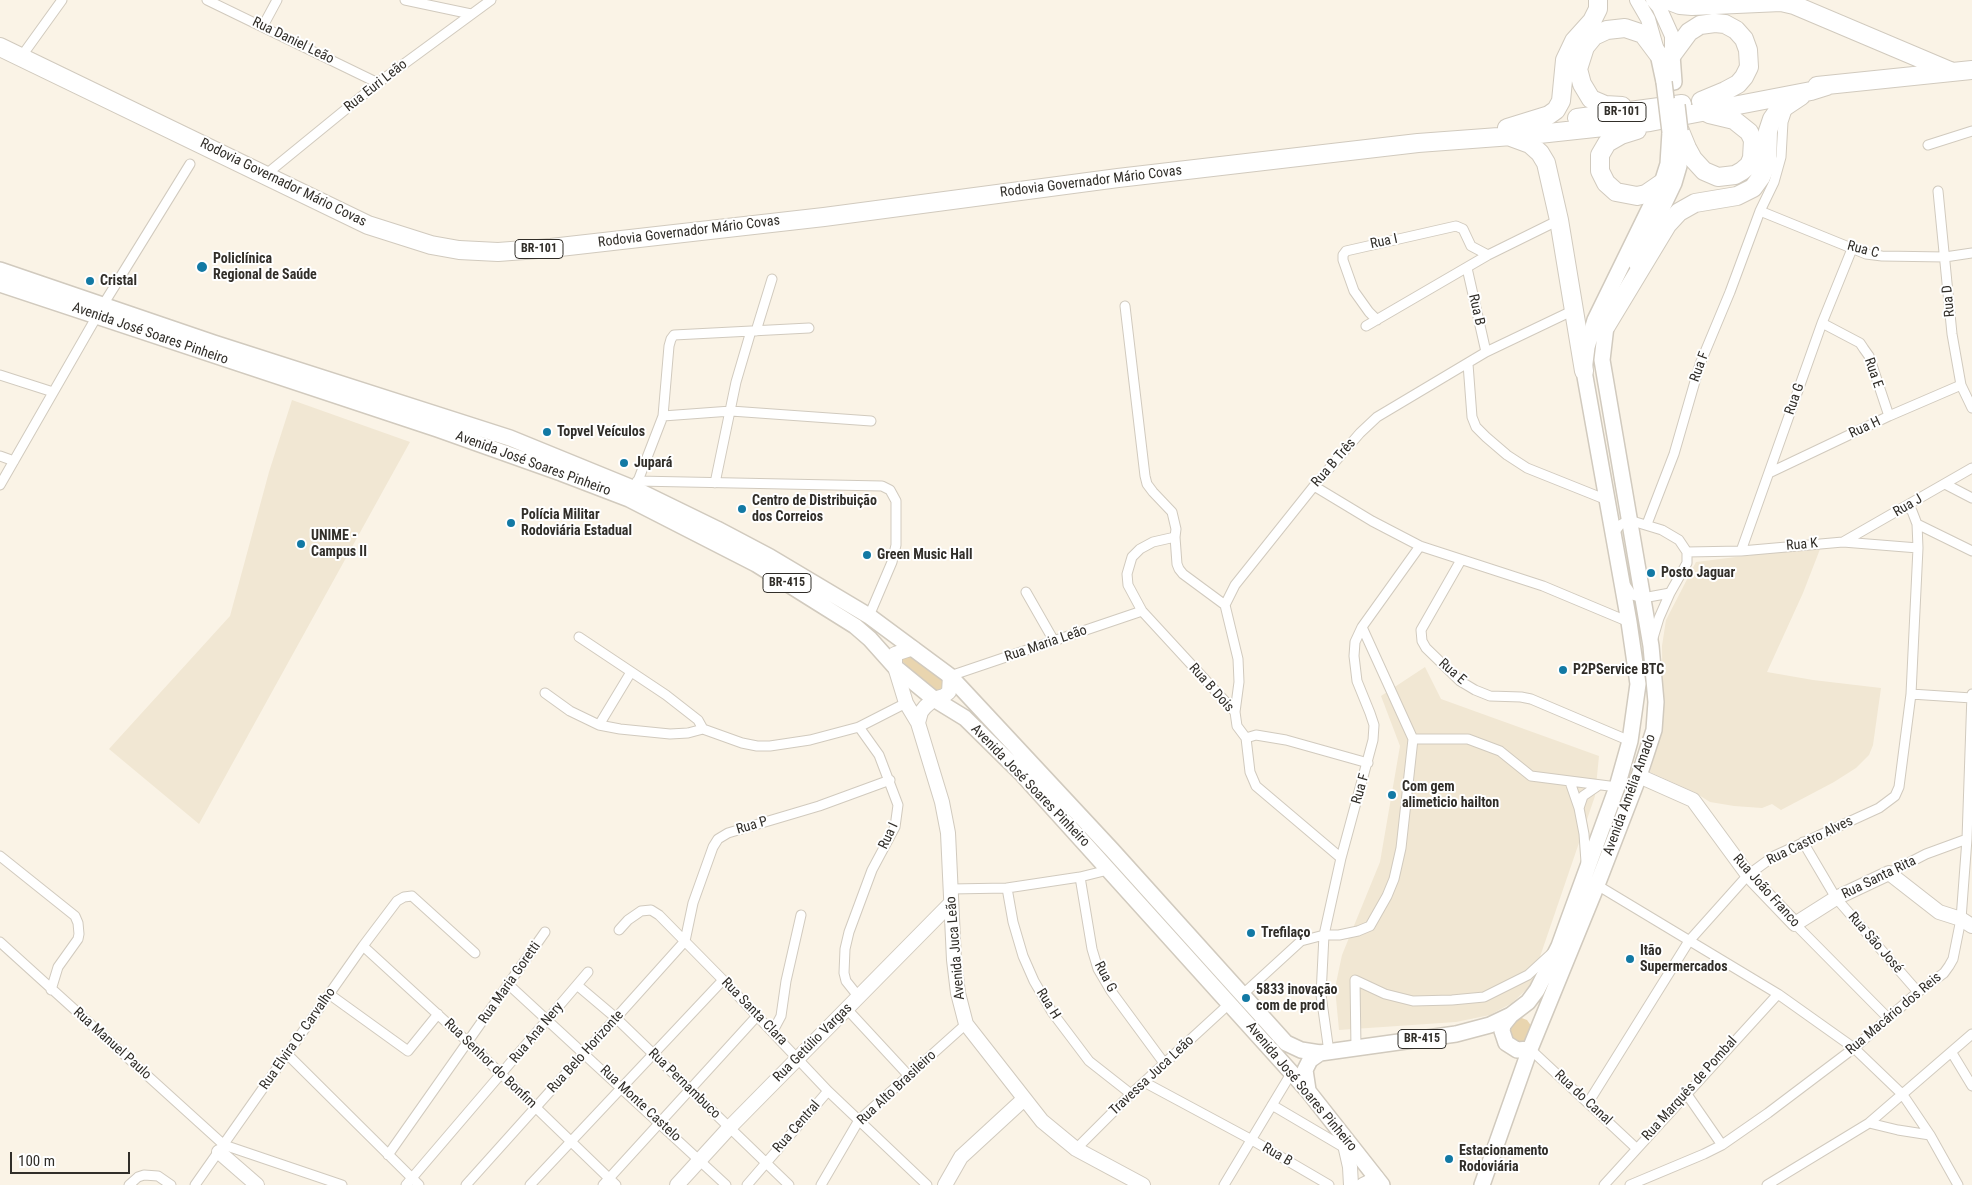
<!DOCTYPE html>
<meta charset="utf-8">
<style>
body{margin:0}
#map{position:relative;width:1972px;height:1185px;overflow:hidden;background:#faf3e6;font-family:"Roboto Condensed",sans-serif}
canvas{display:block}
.scale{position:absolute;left:10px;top:1152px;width:120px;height:22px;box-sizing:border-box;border:2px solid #312e29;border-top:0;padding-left:6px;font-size:15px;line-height:18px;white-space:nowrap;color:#312e29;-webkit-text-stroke:4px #fff;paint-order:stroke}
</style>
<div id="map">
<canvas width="1972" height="1185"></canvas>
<div class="scale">100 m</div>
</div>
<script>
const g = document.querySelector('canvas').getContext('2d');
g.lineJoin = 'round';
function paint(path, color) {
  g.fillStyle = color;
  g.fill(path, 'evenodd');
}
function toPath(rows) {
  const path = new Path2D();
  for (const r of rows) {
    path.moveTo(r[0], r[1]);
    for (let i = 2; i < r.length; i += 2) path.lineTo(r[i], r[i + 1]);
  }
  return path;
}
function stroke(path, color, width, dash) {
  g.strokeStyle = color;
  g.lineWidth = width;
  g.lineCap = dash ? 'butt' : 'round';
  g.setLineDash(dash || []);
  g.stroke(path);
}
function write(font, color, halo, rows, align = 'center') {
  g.font = font + ' "Roboto Condensed",sans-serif';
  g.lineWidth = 4;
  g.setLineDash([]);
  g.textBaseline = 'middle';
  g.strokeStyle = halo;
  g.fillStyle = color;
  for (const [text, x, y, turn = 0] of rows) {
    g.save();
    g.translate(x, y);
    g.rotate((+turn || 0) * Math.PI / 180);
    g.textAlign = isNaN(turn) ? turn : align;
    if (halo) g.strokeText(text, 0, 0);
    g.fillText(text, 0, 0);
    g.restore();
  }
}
paint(toPath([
 [292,400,410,442,199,824,109,749,230,616,269,472],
 [1822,544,1803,593,1767,672,1813,680,1881,688,1873,745,1869,755,1856,768,1834,782,1781,810,1772,804,1762,808,1734,806,1710,802,1694,792,1650,772,1663,723,1662,646,1666,620,1696,562,1800,549],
 [1425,667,1441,699,1599,756,1595,796,1530,986,1512,1003,1490,1015,1456,1022,1339,1030,1335,988,1342,955,1380,862,1400,746,1381,696]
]), '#f1e7d3');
paint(toPath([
 [909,652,943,677,943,686,939,691,934,692,900,659],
 [1519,1017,1527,1020,1532,1027,1526,1043,1513,1043,1506,1028]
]), '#e9d5af');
const street = toPath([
 [207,0,378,83],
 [405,0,471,14],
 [263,26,277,0],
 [21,57,62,0],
 [1928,145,1972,131],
 [264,176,378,83,491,0],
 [1938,191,1952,334,1961,385,1972,408],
 [1760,211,1866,254,1882,256,1945,257,1972,253],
 [1467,268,1486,352],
 [103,305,190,164],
 [1125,306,1145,476,1147,484,1153,492,1172,512,1176,529,1175,537,1153,542,1140,549,1132,557,1127,574,1128,585,1142,611,1235,712,1237,726,1246,738,1250,772,1256,786,1341,858],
 [1377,320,1369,312,1354,291,1343,260,1343,255,1346,251,1456,226,1463,229,1471,246,1488,255],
 [1822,323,1860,343,1864,349,1869,356,1889,416],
 [1366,326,1488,255,1559,220],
 [756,331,772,279],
 [1468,364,1472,417,1476,427,1486,437,1507,455,1527,468,1607,500],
 [0,375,53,392],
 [663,416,731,411,871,421],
 [0,456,14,461],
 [1769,473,1889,416,1961,385],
 [637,481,882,486,890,490,896,501,896,545,892,562,869,616],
 [715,483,736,382,751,331],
 [1945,484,1972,498],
 [0,485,97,316],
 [636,486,663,416,669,346,671,339,674,335,809,328],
 [1314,486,1372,521,1420,546,1543,586,1629,622],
 [1647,524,1674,454,1700,364,1730,292,1760,211,1774,182,1781,157,1783,122,1788,107],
 [1917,524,1972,551],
 [1613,534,1620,525,1629,520,1662,530,1679,540,1687,552,1687,563,1670,593,1659,618,1653,638],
 [1175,537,1177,564,1179,569,1183,574,1225,605],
 [1843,542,1972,468],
 [1741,551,1822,323,1852,249],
 [1687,552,1741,551,1843,542,1918,548],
 [1461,560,1421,630,1422,641,1426,648,1460,681,1475,690,1490,696,1521,697,1531,699,1630,741],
 [1626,586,1632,595,1643,598,1670,593],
 [1026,592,1054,641],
 [579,637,666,695,698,720,703,729],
 [950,676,1142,611],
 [545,693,570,711,599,725,620,729,670,734,688,733,703,729,742,743,757,746,770,746,810,740,859,727],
 [1911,694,1972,698],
 [1235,712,1239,682,1238,659,1225,605,1235,585,1314,486,1360,433,1377,417,1486,352,1574,310],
 [599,725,631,672],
 [1246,738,1256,735,1286,740,1368,763],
 [1413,739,1468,739,1500,751,1531,776,1617,787],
 [1570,782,1579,808,1584,834,1586,862],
 [1579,808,1583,796,1599,785],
 [1803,842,1836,898,1918,992],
 [0,856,75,916,78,923,79,934,78,939,58,967,51,990],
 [1889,873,1926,854,1967,839],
 [1080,877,1092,949,1098,969,1111,991,1164,1063],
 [1597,885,1778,994,1854,1048,1903,1095,1930,1135,1958,1185],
 [1007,888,1013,922,1023,956,1034,981,1052,1012,1089,1061,1131,1094],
 [951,889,1007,888,1080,877,1108,870],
 [1795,924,1888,1018],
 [619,930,628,920,641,911,651,910,659,915,723,980,828,1091,927,1185],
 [0,942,224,1145,342,1185],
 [363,946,469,1043,616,1185],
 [508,984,726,1185],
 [577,985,616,1018,789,1185],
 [329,994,408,1051,438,1014],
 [1242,995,1301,941,1324,935,1339,935,1358,931,1370,926,1387,896,1394,879,1401,848,1413,739,1362,627],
 [858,996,846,981,844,973,845,949,849,932,872,870,895,827,898,805,879,755,859,727,906,703],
 [846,1008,909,1076],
 [773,1031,781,1016,786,981,801,915],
 [1356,1048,1355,980,1385,994,1413,1001,1452,1000,1484,997,1528,975,1552,953],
 [1530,1049,1636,1148],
 [1329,1052,1321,995,1324,935,1341,858,1373,740,1374,725,1370,713,1357,681,1354,656,1355,642,1362,627,1420,546],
 [1952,1053,1972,1086],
 [287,1054,419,1185],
 [1144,1082,1252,1140,1329,1185],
 [1686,1093,1722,1145],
 [1588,1103,1689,941,1748,875,1774,856,1879,808,1895,796,1899,787,1911,694,1918,548,1917,524,1912,511,1907,507],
 [1272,1105,1345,1148],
 [1869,1123,1898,1130,1930,1135],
 [1076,1149,1131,1094,1229,1004],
 [388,1155,545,932],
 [129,1185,138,1177,144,1175,158,1176,171,1185],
 [195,1185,363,946,397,901,404,897,412,896,475,953],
 [406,1185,588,972],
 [466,1185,685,941,693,903,713,847,718,839,728,833,819,806,890,780],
 [530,1185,723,980],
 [603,1185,757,1016],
 [747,1185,828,1091],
 [821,1185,859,1120,966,1024],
 [1224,1185,1292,1072],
 [1604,1185,1778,994],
 [1630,1185,1704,1154,1722,1145,1768,1113,1854,1048,1918,992,1944,973,1949,966,1953,959,1961,919,1967,839,1972,694],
 [1767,1185,1869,1123,1972,1034]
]);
const secondary = toPath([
 [1637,0,1648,19,1656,47],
 [1653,0,1659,7,1672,36,1672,55],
 [913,648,895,654,895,667,906,703,918,723,942,802,948,833,954,960,958,993,966,1024,1042,1121,1076,1149,1143,1185],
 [918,723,921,712,925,707,934,699,944,696,949,692,950,676],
 [1639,776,1693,800,1748,875,1795,924,1836,898,1889,873,1939,912,1961,919,1972,926],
 [1343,1136,1350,1167,1351,1185],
 [219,1152,257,1185],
 [677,1185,729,1128,951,903],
 [945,1185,961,1157,1024,1099],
 [1363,1185,1377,1178]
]);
const primary = toPath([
 [1658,54,1664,82],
 [1672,55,1674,82],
 [1636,263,1674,183,1679,166,1680,132],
 [0,270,214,343,510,438,635,489,717,529,770,557,869,616,950,676,1112,850,1286,1043,1301,1050,1320,1053,1456,1034,1490,1025,1511,1015,1528,1002,1537,990,1559,946,1568,921,1617,787,1630,741,1638,684,1629,622,1584,371,1587,347,1595,320,1662,183,1668,164,1670,132],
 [0,284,437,429,561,473,629,499,756,564,855,626,870,639,895,667,934,699,965,718,1021,773,1308,1091,1382,1185],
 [1511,1015,1503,1025,1502,1031,1506,1043,1517,1050,1530,1049],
 [1308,1090,1305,1070,1310,1060,1320,1053],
 [1482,1185,1530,1049,1597,885,1639,776,1654,730,1656,702,1651,646,1602,360,1606,326,1611,315]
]);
const highway = toPath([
 [1667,0,1680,5,1692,6,1781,2,1794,5,1950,71],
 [0,47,368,225,431,245,459,250,498,252,551,248,824,217,1118,178,1418,143,1539,134,1650,122,1811,91,1827,86],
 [1672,55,1689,32,1700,25,1715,23,1725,24,1736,30,1744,39,1748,50,1749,67,1744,77,1738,84,1725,91,1701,101],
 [1817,86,1972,70],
 [1622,106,1605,105,1591,99,1582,84,1578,69,1585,47,1594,36,1607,30,1625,28,1643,34,1658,54],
 [1577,118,1682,104],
 [1507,128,1549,115,1556,110,1561,101,1565,60,1574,41,1592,21,1598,9,1598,0],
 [1637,130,1621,135,1607,143,1600,155,1600,171,1606,183,1616,192,1637,196,1646,194,1662,183],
 [1680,131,1687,148,1693,159,1704,171,1718,177,1735,175,1742,171,1749,165,1752,158,1753,140,1749,132,1734,120,1709,114],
 [1511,137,1530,144,1540,153,1546,163,1559,220,1584,371],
 [1606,326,1667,225,1679,212,1695,203,1737,196,1753,188,1761,177,1767,163,1768,131,1772,119,1777,112,1801,96]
]);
stroke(street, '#d1cabe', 11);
stroke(secondary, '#d1cabe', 16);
stroke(primary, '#d1cabe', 18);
stroke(highway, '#d1cabe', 20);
stroke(street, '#fff', 9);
stroke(secondary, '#fff', 14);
stroke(primary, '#fff', 15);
stroke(highway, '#fff', 18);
const primaryBridge = toPath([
 [1664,82,1670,132],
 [1677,105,1680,131]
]);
stroke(primaryBridge, '#d1cabe', 18, []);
stroke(primaryBridge, '#fff', 15);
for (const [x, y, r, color] of [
 [202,267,6,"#1279a4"],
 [90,281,5,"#1279a4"],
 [547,432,5,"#1279a4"],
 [624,463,5,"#1279a4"],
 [742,509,5,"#1279a4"],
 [511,523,5,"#1279a4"],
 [301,544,5,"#1279a4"],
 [867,555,5,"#1279a4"],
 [1651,573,5,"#1279a4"],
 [1563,670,5,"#1279a4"],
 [1392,795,5,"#1279a4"],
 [1251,933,5,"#1279a4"],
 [1630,959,5,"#1279a4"],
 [1246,998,5,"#1279a4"],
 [1449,1159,5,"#1279a4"]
]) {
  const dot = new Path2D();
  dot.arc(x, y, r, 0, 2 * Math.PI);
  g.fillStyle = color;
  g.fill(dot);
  stroke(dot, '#fff', 2);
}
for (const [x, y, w] of [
 [1622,112,48],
 [539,249,48],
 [787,583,48],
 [1422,1039,48]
]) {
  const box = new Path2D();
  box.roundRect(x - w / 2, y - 9.5, w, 19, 4);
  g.fillStyle = '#fff';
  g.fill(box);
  stroke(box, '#312e29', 1);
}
write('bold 12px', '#312e29', null, [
 ["BR-101",1622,112],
 ["BR-101",539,249],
 ["BR-415",787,583],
 ["BR-415",1422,1039]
]);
write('14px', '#312e29', '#fff', [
 ["Rua Daniel Leão",293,41,26],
 ["Rua Euri Leão",376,86,-38],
 ["Rodovia Governador Mário Covas",1091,182,-7],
 ["Rodovia Governador Mário Covas",283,183,26],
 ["Rodovia Governador Mário Covas",689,232,-7],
 ["Rua I",1384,242,-12],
 ["Rua C",1863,250,15],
 ["Rua D",1949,301,-95],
 ["Rua B",1476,310,77],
 ["Avenida José Soares Pinheiro",150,334,19],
 ["Rua F",1700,367,-70],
 ["Rua E",1873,373,71],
 ["Rua G",1795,399,-71],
 ["Rua H",1865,428,-25],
 ["Rua B Três",1334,463,-49],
 ["Avenida José Soares Pinheiro",533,464,20],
 ["Rua J",1908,506,-30],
 ["Rua K",1802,545,-5],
 ["Rua Maria Leão",1046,644,-19],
 ["Rua E",1452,672,41],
 ["Rua B Dois",1211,688,48],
 ["Avenida José Soares Pinheiro",1030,786,46],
 ["Rua F",1361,789,-74],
 ["Avenida Amélia Amado",1630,795,-70],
 ["Rua P",752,826,-16],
 ["Rua I",889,836,-65],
 ["Rua Castro Alves",1810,841,-26],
 ["Rua Santa Rita",1879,878,-26],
 ["Rua João Franco",1766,891,48],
 ["Rua São José",1875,943,49],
 ["Avenida Juca Leão",956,948,-95],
 ["Rua G",1105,977,63],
 ["Rua Maria Goretti",510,983,-55],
 ["Rua H",1048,1004,58],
 ["Rua Santa Clara",754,1012,46],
 ["Rua Macário dos Reis",1894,1014,-40],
 ["Rua Ana Nery",537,1033,-50],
 ["Rua Elvira O. Carvalho",298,1039,-55],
 ["Rua Getúlio Vargas",813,1043,-45],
 ["Rua Manuel Paulo",112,1044,42],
 ["Rua Belo Horizonte",586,1052,-48],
 ["Rua Senhor do Bonfim",490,1064,44],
 ["Travessa Juca Leão",1152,1076,-43],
 ["Rua Pernambuco",684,1084,44],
 ["Avenida José Soares Pinheiro",1301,1087,50],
 ["Rua Alto Brasileiro",897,1088,-43],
 ["Rua Marquês de Pombal",1690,1089,-48],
 ["Rua do Canal",1583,1098,43],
 ["Rua Monte Castelo",640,1104,43],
 ["Rua Central",797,1127,-49],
 ["Rua B",1277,1155,30]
]);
write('bold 14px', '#312e29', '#fff', [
 ["Policlínica",213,259],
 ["Regional de Saúde",213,275],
 ["Cristal",100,281],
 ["Topvel Veículos",557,432],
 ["Jupará",634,463],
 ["Centro de Distribuição",752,501],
 ["dos Correios",752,517],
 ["Polícia Militar",521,515],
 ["Rodoviária Estadual",521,531],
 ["UNIME -",311,536],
 ["Campus II",311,552],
 ["Green Music Hall",877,555],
 ["Posto Jaguar",1661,573],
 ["P2PService BTC",1573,670],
 ["Com gem",1402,787],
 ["alimeticio hailton",1402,803],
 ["Trefilaço",1261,933],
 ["Itão",1640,951],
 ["Supermercados",1640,967],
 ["5833 inovação",1256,990],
 ["com de prod",1256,1006],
 ["Estacionamento",1459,1151],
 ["Rodoviária",1459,1167]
], 'left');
</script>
